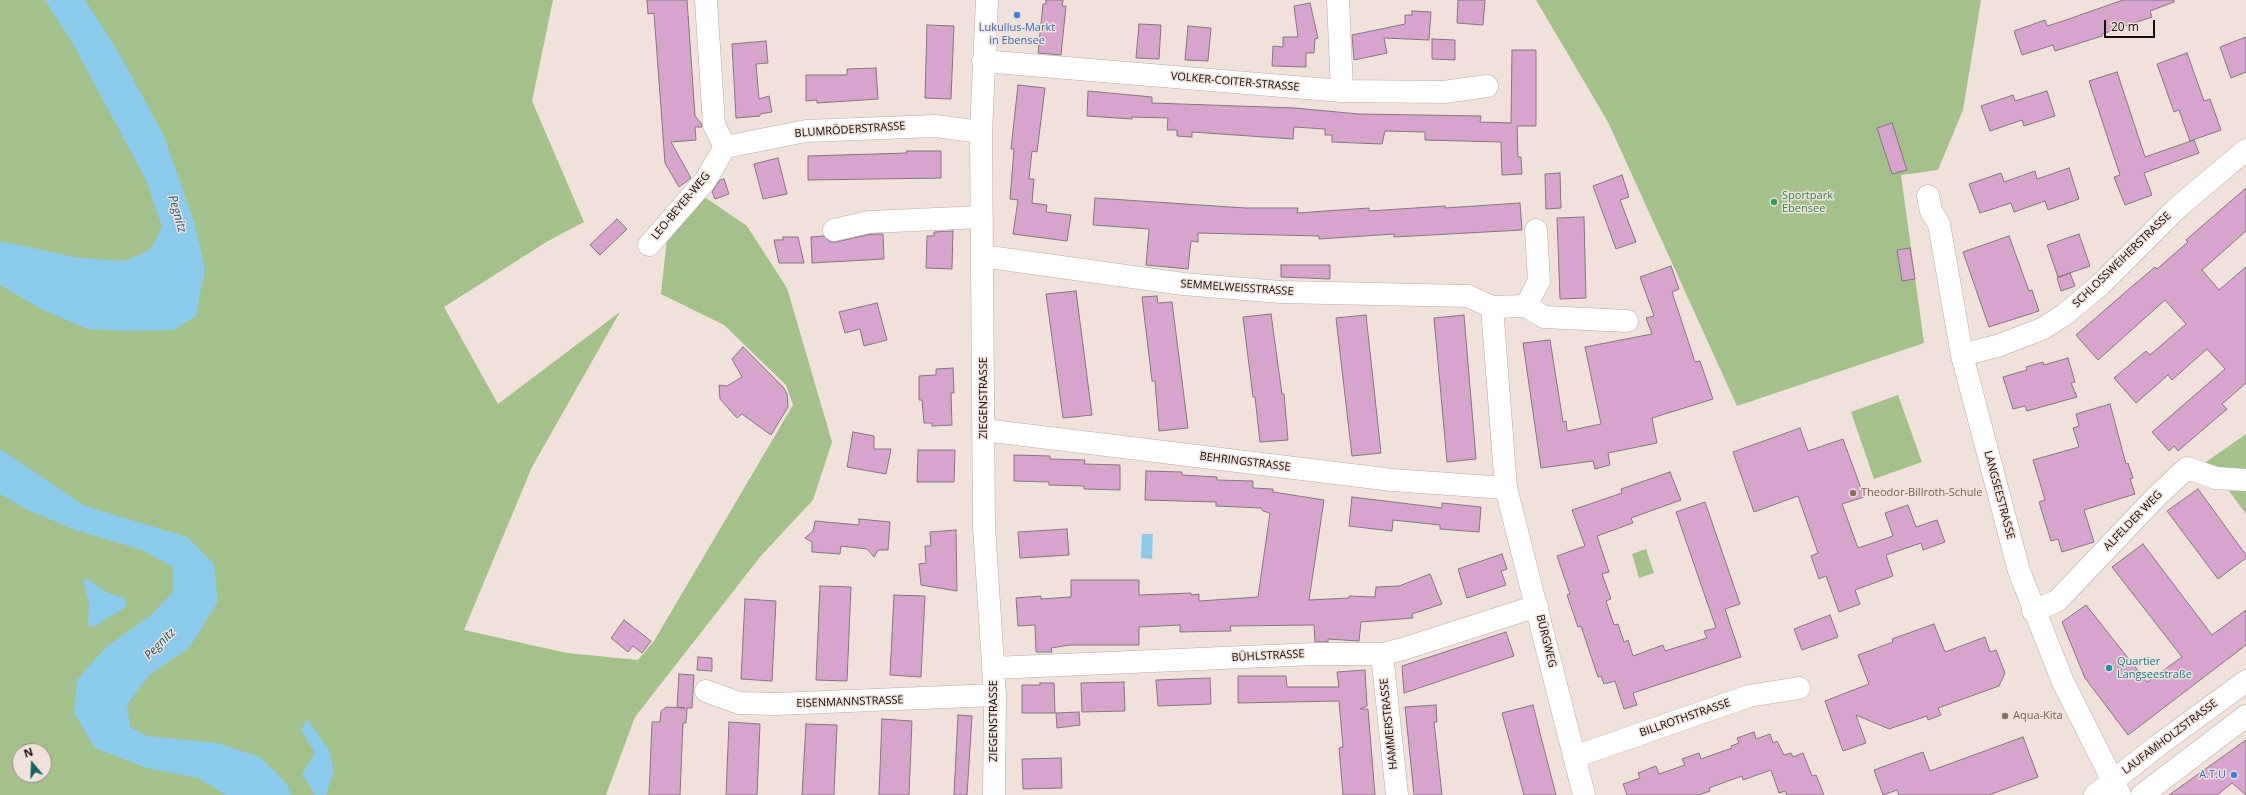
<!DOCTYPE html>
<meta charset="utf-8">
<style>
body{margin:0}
#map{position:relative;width:2246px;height:795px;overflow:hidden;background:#f0e2da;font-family:"Open Sans",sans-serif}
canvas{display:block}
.north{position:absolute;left:12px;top:743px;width:40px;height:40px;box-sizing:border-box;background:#f0e2da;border:1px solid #988d87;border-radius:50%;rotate:341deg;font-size:11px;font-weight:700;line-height:16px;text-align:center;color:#130e0b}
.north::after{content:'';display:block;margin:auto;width:14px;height:18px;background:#146465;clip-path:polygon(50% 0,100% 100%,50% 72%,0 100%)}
.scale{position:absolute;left:2104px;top:20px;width:51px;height:18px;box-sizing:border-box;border:2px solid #130e0b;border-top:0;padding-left:5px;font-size:12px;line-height:14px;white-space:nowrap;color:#130e0b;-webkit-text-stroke:3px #f0e2da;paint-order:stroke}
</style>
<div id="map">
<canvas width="2246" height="795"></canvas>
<div class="north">N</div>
<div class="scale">20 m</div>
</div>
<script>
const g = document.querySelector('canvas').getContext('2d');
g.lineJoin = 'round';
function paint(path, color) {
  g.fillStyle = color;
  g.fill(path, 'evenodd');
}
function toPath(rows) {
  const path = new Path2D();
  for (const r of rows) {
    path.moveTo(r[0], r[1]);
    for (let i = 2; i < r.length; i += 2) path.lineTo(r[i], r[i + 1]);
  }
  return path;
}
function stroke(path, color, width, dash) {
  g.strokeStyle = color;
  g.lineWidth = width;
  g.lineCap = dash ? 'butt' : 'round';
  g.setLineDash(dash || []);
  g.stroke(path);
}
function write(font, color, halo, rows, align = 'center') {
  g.font = font + ' "Open Sans",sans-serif';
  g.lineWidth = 3;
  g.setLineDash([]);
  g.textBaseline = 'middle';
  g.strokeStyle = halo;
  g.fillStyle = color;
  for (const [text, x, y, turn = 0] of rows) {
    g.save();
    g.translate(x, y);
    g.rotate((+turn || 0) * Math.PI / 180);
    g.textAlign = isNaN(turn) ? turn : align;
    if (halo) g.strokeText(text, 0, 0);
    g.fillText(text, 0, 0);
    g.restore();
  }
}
paint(toPath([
 [0,0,553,0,532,101,584,222,548,241,444,307,498,404,620,312,532,467,464,630,567,653,638,660,654,641,793,405,786,385,724,325,661,294,667,238,703,196,747,226,787,288,832,442,813,500,760,557,635,717,606,795,0,795],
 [20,751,44,751,44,775,20,775],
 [1536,0,1981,0,1963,110,1938,170,1901,175,1924,343,1737,406,1608,122],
 [1898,395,1922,462,1874,479,1851,412],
 [2246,434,2246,475,2206,469,2206,462],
 [2246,490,2246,514,2229,491],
 [1646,549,1654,573,1639,578,1632,554]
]), '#a4c08b');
paint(toPath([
 [45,0,85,0,120,55,164,136,194,221,205,269,196,316,173,330,128,331,88,329,43,310,0,285,0,241,79,258,125,261,151,249,162,227,146,180,73,44],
 [0,449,85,506,187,537,214,564,218,601,190,647,148,676,127,705,130,727,147,736,217,743,260,757,287,784,291,795,226,795,198,778,147,768,95,748,74,713,77,680,105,648,151,615,173,592,173,567,142,550,75,530,24,508,0,494],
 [1142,534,1153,534,1152,559,1141,558],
 [87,579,108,593,124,598,127,606,94,627,88,625,89,604,83,580],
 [307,719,329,750,334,771,326,795,315,795,302,774,315,753,301,730]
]), '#8acbec');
const building = toPath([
 [647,0,687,0,695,116,701,123,702,127,695,127,696,140,671,142,691,178,679,187,665,163,654,13,648,14,647,0],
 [1046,0,1063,0,1062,6,1066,6,1061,55,1038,53,1043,4,1046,4,1046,0],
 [1458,0,1485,0,1483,25,1457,23,1458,0],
 [2123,0,2174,0,2174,2,2150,11,2152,17,2102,34,2102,36,2055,51,2053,45,2022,55,2014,31,2045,20,2047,26,2063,21,2123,0],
 [1310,3,1318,38,1315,39,1314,53,1306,53,1306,67,1272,66,1273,46,1283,47,1283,37,1298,37,1294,6,1310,3],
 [1412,11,1431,12,1429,40,1384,38,1387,53,1354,60,1352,35,1405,24,1405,15,1412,15,1412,11],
 [1139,24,1161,25,1159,59,1136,58,1139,24],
 [927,25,954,26,951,99,925,98,927,25],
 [1188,26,1211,28,1208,61,1185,60,1188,26],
 [2246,37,2246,72,2231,78,2220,47,2246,37],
 [1432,39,1455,40,1455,60,1432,59,1432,39],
 [766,41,768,63,756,64,759,99,769,96,772,112,760,114,760,116,736,118,732,44,766,41],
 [1512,50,1536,50,1536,126,1517,126,1518,157,1521,157,1522,174,1502,175,1501,142,1425,140,1425,132,1385,131,1382,144,1332,142,1332,135,1325,135,1325,129,1294,127,1293,139,1192,132,1192,137,1177,136,1177,130,1167,130,1168,118,1132,117,1132,119,1087,116,1088,91,1152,97,1152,103,1295,108,1359,114,1481,116,1480,122,1511,123,1512,50],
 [2187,53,2204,101,2210,99,2221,130,2190,141,2179,110,2174,112,2157,64,2187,53],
 [876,68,878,99,817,103,817,100,806,101,806,75,847,75,847,69,876,68],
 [2117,72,2145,157,2194,140,2199,153,2144,173,2152,195,2125,205,2114,177,2120,175,2089,81,2117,72],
 [1018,85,1045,88,1037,152,1032,151,1029,179,1034,179,1032,203,1047,205,1046,212,1071,215,1067,241,1013,234,1018,200,1010,199,1014,149,1011,149,1018,85],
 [2047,91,2055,116,2024,126,2022,120,1990,131,1981,106,2013,95,2015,101,2047,91],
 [1892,123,1907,170,1892,174,1877,128,1892,123],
 [907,151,941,151,941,178,808,180,808,156,907,153,907,151],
 [778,158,787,194,763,199,754,164,778,158],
 [2069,168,2079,199,2048,210,2045,201,2014,212,2011,203,1980,213,1969,184,2001,173,2004,182,2035,171,2037,179,2069,168],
 [1560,173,1561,208,1546,209,1545,174,1560,173],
 [1622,175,1629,197,1620,200,1636,242,1616,249,1593,186,1622,175],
 [724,179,729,194,715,199,712,192,720,180,724,179],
 [2246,188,2246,231,2202,270,2219,290,2246,267,2246,383,2222,404,2227,409,2178,451,2174,446,2169,451,2152,432,2225,369,2207,349,2172,380,2168,375,2136,403,2114,378,2146,351,2150,355,2186,324,2165,300,2098,360,2076,335,2129,289,2155,267,2157,269,2188,242,2186,240,2246,188],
 [1095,198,1245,208,1298,208,1297,213,1369,208,1369,211,1445,206,1445,208,1520,203,1522,230,1394,237,1394,234,1319,239,1319,236,1198,233,1198,242,1191,241,1188,269,1146,265,1149,229,1093,225,1095,198],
 [1584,217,1586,298,1560,299,1557,218,1584,217],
 [617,219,627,229,600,255,590,245,617,219],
 [953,231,952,269,926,268,927,236,934,236,934,232,953,231],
 [871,234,883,234,884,259,812,263,811,237,824,236,830,242,836,242,871,234],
 [2079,234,2090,266,2058,277,2047,245,2079,234],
 [2009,236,2029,291,2032,290,2039,311,1989,327,1963,252,2009,236],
 [783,237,798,237,804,263,779,263,774,240,783,240,783,237],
 [1910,248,1915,279,1902,281,1897,250,1910,248],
 [1281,265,1330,265,1330,279,1281,277,1281,265],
 [1671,266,1679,289,1672,292,1695,362,1700,361,1713,399,1652,418,1657,443,1608,453,1610,465,1595,469,1593,461,1541,468,1523,343,1550,340,1563,422,1566,421,1567,431,1601,424,1585,347,1652,334,1646,318,1654,316,1640,277,1671,266],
 [2070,273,2075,286,2061,291,2057,278,2070,273],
 [1076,291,1092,415,1063,418,1046,294,1076,291],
 [1157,296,1158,303,1172,302,1188,428,1159,431,1155,381,1152,381,1142,297,1157,296],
 [877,303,887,340,864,346,860,329,845,333,839,312,877,303],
 [1271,314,1282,394,1284,394,1288,440,1260,442,1255,397,1253,397,1243,317,1271,314],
 [1366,315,1381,453,1352,456,1336,318,1366,315],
 [1464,315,1476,459,1447,462,1434,318,1464,315],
 [743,347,783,387,787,394,788,407,771,435,742,414,737,418,720,399,719,385,727,386,742,377,732,359,743,347],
 [2068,358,2075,382,2071,383,2077,397,2027,411,2025,406,2013,409,2003,377,2027,370,2026,367,2043,362,2044,365,2068,358],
 [953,368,954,393,951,393,952,425,932,426,932,423,924,423,922,400,919,400,919,376,936,375,936,369,953,368],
 [2110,404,2126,464,2128,463,2133,478,2130,479,2135,494,2084,510,2094,542,2062,552,2058,539,2051,541,2039,502,2045,500,2033,460,2079,447,2073,428,2079,426,2076,414,2110,404],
 [1800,428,1808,451,1843,439,1864,497,1842,504,1858,548,1893,536,1885,513,1908,505,1916,527,1937,520,1945,542,1923,550,1921,543,1886,555,1893,576,1855,590,1860,604,1839,612,1826,576,1819,579,1811,556,1818,553,1798,496,1754,512,1733,452,1800,428],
 [853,432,874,436,874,449,891,449,886,474,847,467,853,432],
 [918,450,955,450,954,482,917,482,918,450],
 [1014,455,1050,456,1050,459,1085,460,1084,464,1120,465,1120,490,1084,489,1084,486,1049,485,1049,482,1014,481,1014,455],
 [1146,471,1182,472,1182,475,1217,477,1217,480,1253,481,1253,488,1273,489,1273,492,1324,500,1309,600,1349,598,1349,596,1375,597,1376,587,1399,586,1430,574,1442,604,1412,614,1413,618,1361,622,1359,641,1328,639,1328,642,1315,642,1314,625,1230,626,1231,631,1180,632,1180,625,1139,627,1139,645,1070,645,1051,648,1052,652,1036,652,1035,625,1018,626,1016,598,1041,596,1041,599,1071,597,1071,580,1139,580,1139,595,1191,593,1191,595,1199,594,1199,601,1258,597,1270,513,1263,511,1261,508,1216,506,1216,502,1145,500,1146,471],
 [1670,472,1681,500,1631,518,1633,523,1597,536,1609,572,1602,574,1611,599,1606,601,1614,625,1618,624,1624,642,1628,640,1633,656,1663,645,1665,651,1707,638,1704,631,1716,628,1676,512,1705,502,1740,604,1725,609,1741,657,1633,693,1637,705,1624,709,1615,681,1604,684,1601,676,1598,677,1581,626,1578,627,1567,595,1570,594,1557,556,1585,546,1572,510,1622,493,1621,489,1670,472],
 [2198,489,2246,555,2246,558,2218,579,2167,511,2198,489],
 [1352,497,1442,508,1442,503,1481,507,1479,532,1440,529,1440,525,1393,520,1392,531,1349,526,1352,497],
 [859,519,890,522,888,550,878,550,874,557,867,549,841,546,840,554,812,552,812,542,805,538,813,531,815,521,859,525,859,519],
 [1067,529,1069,555,1020,558,1018,532,1067,529],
 [956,530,957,591,921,585,919,564,926,563,925,546,931,546,930,532,956,530],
 [2143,544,2212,635,2246,610,2246,645,2128,735,2085,678,2062,622,2086,605,2147,682,2182,657,2112,567,2143,544],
 [1502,554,1507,569,1501,571,1506,585,1467,598,1458,569,1502,554],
 [820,586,851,587,847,681,816,680,820,586],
 [894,595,925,596,921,677,890,675,894,595],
 [745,599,776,601,772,681,741,679,745,599],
 [1830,615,1838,637,1802,650,1794,629,1830,615],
 [624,620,651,641,642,653,633,646,628,652,611,638,624,620],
 [1934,624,1945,652,1985,637,1990,652,1996,650,2005,673,1999,686,1938,708,1941,715,1928,720,1927,716,1889,729,1856,715,1866,743,1843,751,1825,701,1869,684,1858,655,1893,642,1892,639,1934,624],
 [1506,632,1514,656,1404,693,1402,666,1506,632],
 [698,657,712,658,712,671,697,670,698,657],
 [1365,670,1367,706,1360,709,1368,709,1375,795,1343,795,1339,748,1343,747,1339,701,1238,703,1238,676,1286,676,1287,687,1339,687,1337,672,1365,670],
 [679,674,694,675,692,708,687,708,686,723,683,723,680,795,649,795,652,722,660,722,661,711,666,707,685,708,677,707,679,674],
 [1210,678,1211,704,1158,706,1156,680,1210,678],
 [1124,682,1125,711,1082,712,1081,683,1124,682],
 [1040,683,1054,683,1055,713,1022,713,1022,685,1040,685,1040,683],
 [1436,705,1437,722,1434,722,1442,795,1414,795,1405,707,1436,705],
 [1533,705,1541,737,1556,795,1524,795,1502,713,1533,705],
 [1079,712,1080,725,1057,728,1056,713,1079,712],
 [958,715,972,716,967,795,954,795,958,715],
 [882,719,912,721,909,795,879,795,882,719],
 [729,722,760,724,757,795,726,795,729,722],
 [806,724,837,725,834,795,802,795,806,724],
 [1754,732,1756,739,1770,734,1773,743,1777,741,1784,755,1791,753,1793,757,1803,753,1812,776,1816,775,1824,795,1787,795,1785,791,1779,793,1771,770,1743,780,1742,776,1709,788,1710,791,1699,795,1627,795,1623,784,1640,778,1638,773,1656,766,1659,774,1685,765,1682,759,1699,753,1701,759,1732,748,1731,746,1739,743,1737,738,1754,732],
 [2023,737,2038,777,1989,795,1899,795,1897,790,1883,795,1874,770,1923,752,1930,771,2023,737],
 [2246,740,2246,795,2232,783,2217,795,2169,795,2246,740],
 [1061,758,1062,788,1023,789,1022,759,1061,758]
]);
paint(building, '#d7a4cd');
stroke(building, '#827780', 1);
const minor = toPath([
 [706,0,714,125,725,147],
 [987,0,981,132,984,527,995,695,994,795],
 [1338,0,1342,91],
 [983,61,1342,91,1444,92,1487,86],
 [725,147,806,131,935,126,981,132],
 [1928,196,1931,211,1939,224,1962,355,2019,571,2063,682,2120,795],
 [834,230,869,222,982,217],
 [1536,230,1539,281,1526,306,1544,317,1627,321],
 [649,245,705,181,725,147],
 [982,256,1183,284,1281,292,1468,296,1492,307,1526,306],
 [1492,307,1506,488,1584,795],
 [1962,355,1997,346,2042,329,2064,315,2100,285,2177,208,2246,150],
 [984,430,1392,480,1506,488],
 [2033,611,2057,601,2156,497,2187,468,2216,478,2246,480],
 [1382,654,1397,795],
 [993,668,1314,654,1382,654,1403,649,1537,606],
 [706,691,739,703,776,704,995,695],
 [1574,757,1749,696,1799,688]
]);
const major = toPath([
 [2095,795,2160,744,2246,681],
 [2142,795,2246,716]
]);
stroke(minor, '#b8aba4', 23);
stroke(major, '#b8aba4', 23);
stroke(minor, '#fff', 22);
stroke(major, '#fff', 22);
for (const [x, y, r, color] of [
 [1017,15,4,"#3f7fe0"],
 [1774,202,4,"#2e9e5b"],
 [1853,493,4,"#8d6e63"],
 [2109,668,4,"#0f9aa8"],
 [2005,716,4,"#8d6e63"],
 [2234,775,4,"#3f7fe0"]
]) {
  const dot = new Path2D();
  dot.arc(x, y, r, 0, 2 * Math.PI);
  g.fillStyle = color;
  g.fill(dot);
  stroke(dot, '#f0e2da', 1.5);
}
write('11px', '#366cbe', '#f0e2da', [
 ["Lukullus-Markt",1017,28],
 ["in Ebensee",1017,41],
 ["A.T.U",2226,775,"right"]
]);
write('11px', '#130e0b', '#f0e2da', [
 ["VOLKER-COITER-STRASSE",1235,82,5],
 ["BLUMRÖDERSTRASSE",850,130,-4],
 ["LEO-BEYER-WEG",681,206,-50],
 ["SCHLOSSWEIHERSTRASSE",2122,260,-44],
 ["SEMMELWEISSTRASSE",1237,288,4],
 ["ZIEGENSTRASSE",984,398,-90],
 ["BEHRINGSTRASSE",1245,462,7],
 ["LANGSEESTRASSE",1999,495,75],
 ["ALFELDER WEG",2133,521,-46],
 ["BÜRGWEG",1546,641,76],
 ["BÜHLSTRASSE",1268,656,-3],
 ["EISENMANNSTRASSE",850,702,-2],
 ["BILLROTHSTRASSE",1685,718,-19],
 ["ZIEGENSTRASSE",994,721,-90],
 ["HAMMERSTRASSE",1389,724,-96],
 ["LAUFAMHOLZSTRASSE",2170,737,-37]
]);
write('11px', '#27864d', '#f0e2da', [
 ["Sportpark",1782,196],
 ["Ebensee",1782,209]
], 'left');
write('11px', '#785e54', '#f0e2da', [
 ["Theodor-Billroth-Schule",1861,493],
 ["Aqua-Kita",2013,716]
], 'left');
write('11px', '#0d838f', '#f0e2da', [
 ["Quartier",2117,662],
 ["Langseestraße",2117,675]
], 'left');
write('italic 12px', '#20536b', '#f0e2da', [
 ["Pegnitz",177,214,74],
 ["Pegnitz",160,644,-45]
]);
</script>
